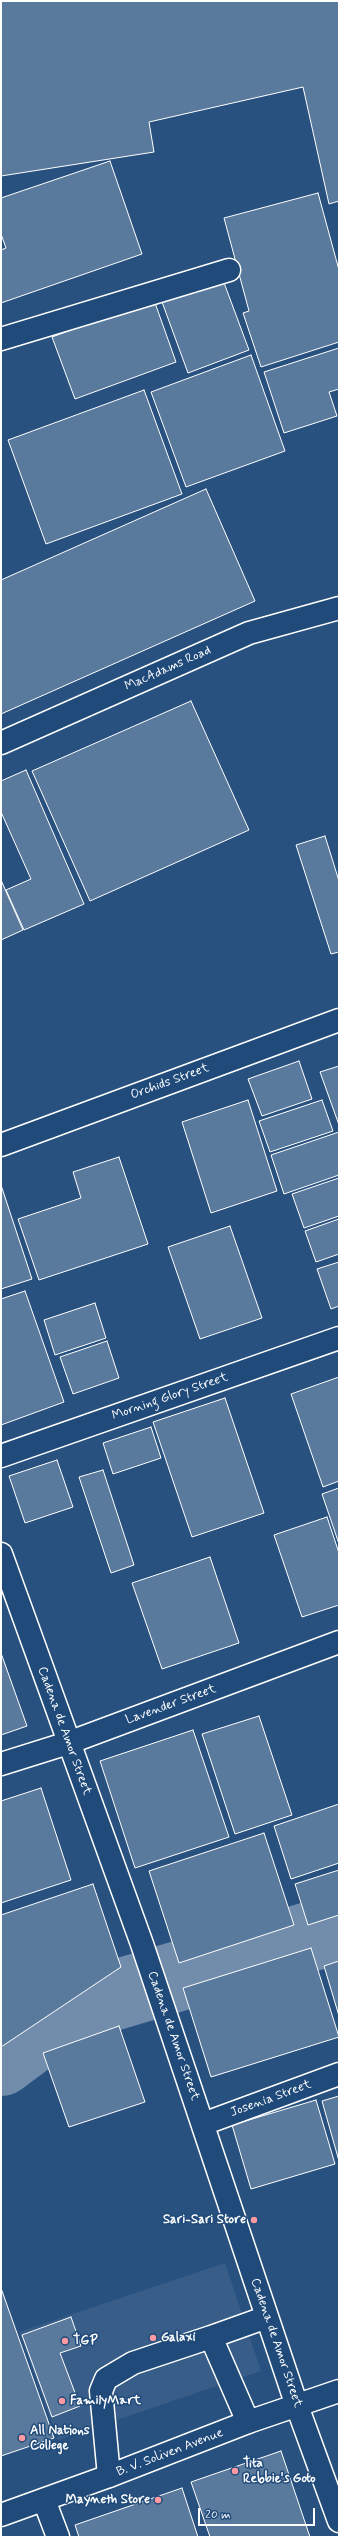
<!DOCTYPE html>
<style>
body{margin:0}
#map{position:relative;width:340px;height:2538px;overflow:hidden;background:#28517f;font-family:Mynerve,sans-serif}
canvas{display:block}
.frame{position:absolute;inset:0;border:2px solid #fff;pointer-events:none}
.scale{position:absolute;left:198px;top:2508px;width:117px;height:18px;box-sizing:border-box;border:2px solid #fff;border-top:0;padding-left:5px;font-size:12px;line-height:14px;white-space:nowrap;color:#fff;-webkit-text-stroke:3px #1f4a7a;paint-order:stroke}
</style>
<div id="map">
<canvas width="340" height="2538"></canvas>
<div class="frame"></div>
<div class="scale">20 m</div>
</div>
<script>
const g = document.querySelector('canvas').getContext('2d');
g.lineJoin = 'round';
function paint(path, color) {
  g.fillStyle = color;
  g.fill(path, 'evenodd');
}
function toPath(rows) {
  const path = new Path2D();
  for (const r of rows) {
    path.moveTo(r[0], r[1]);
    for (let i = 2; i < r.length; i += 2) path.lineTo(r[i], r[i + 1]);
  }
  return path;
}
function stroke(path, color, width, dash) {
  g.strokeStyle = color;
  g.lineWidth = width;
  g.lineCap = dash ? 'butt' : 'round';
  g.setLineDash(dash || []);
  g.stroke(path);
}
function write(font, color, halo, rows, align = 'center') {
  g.font = font + ' Mynerve,sans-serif';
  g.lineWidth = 3;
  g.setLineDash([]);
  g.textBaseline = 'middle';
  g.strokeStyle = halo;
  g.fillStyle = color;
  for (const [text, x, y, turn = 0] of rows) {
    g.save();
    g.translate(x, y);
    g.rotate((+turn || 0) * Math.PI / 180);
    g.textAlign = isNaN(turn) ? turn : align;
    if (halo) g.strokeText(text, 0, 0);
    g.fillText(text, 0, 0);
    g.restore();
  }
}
paint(toPath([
 [225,2263,261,2371,58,2440,19,2332]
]), '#375d88');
stroke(toPath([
 [1,2061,72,2008,339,1928]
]), '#718dab', 70);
const building = toPath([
 [1,1,339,1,339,201,329,204,303,87,149,122,154,152,1,176,1,1],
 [110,161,142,254,1,303,1,250,6,248,1,234,1,198,110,161],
 [318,193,339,270,339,342,261,367,243,313,249,311,224,218,318,193],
 [223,280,249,350,188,373,162,302,223,280],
 [154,300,176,362,75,399,52,337,154,300],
 [339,348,339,389,329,392,337,416,284,433,264,372,339,348],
 [251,355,285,451,186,487,151,392,251,355],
 [144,390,182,494,46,544,8,440,144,390],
 [206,489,255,601,1,714,1,580,206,489],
 [191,701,249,830,90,901,32,771,191,701],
 [26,770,84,904,24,930,6,890,31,879,1,812,1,781,26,770],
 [325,836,339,881,339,952,331,954,296,845,325,836],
 [1,880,23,930,1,940,1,880],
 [299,1061,312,1099,262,1116,248,1079,299,1061],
 [339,1066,339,1125,320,1072,339,1066],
 [248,1100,277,1191,211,1213,182,1122,248,1100],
 [322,1100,333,1131,270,1152,259,1121,322,1100],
 [339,1132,339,1175,284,1194,271,1155,339,1132],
 [119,1157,148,1244,39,1280,18,1219,81,1198,73,1172,119,1157],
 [339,1178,339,1216,304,1228,292,1194,339,1178],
 [1,1185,32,1279,1,1289,1,1185],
 [339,1219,339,1254,316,1262,305,1231,339,1219],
 [230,1226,262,1318,200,1339,168,1247,230,1226],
 [339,1262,339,1306,331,1309,317,1269,339,1262],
 [25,1291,64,1402,1,1425,1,1299,25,1291],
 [95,1303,106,1338,55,1355,44,1320,95,1303],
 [107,1341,119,1378,73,1394,60,1357,107,1341],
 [339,1377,339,1481,323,1487,291,1394,339,1377],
 [225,1398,264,1513,192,1537,153,1422,225,1398],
 [151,1427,161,1458,113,1474,103,1443,151,1427],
 [57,1460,73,1507,25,1523,9,1476,57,1460],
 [103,1470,134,1565,111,1573,79,1477,103,1470],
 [339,1488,339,1544,322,1494,339,1488],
 [327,1517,339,1553,339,1605,302,1617,274,1535,327,1517],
 [210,1557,239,1643,162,1669,132,1583,210,1557],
 [1,1653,27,1726,1,1735,1,1653],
 [259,1716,292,1815,235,1834,202,1734,259,1716],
 [193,1730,229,1837,135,1868,100,1761,193,1730],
 [41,1788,71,1880,1,1903,1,1801,41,1788],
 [339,1804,339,1863,291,1879,274,1826,339,1804],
 [264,1833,294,1925,179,1963,149,1871,264,1833],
 [339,1870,339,1915,308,1925,295,1884,339,1870],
 [93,1884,121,1967,1,2047,1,1915,93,1884],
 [311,1948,339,2037,211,2077,183,1988,311,1948],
 [339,1961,339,2016,324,1966,339,1961],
 [119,2026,145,2102,69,2127,43,2053,119,2026],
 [339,2096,339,2161,322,2101,339,2096],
 [316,2100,335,2164,251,2189,232,2125,316,2100],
 [1,2288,54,2438,1,2456,1,2288],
 [71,2317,81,2346,60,2353,80,2406,52,2417,22,2335,71,2317],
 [281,2451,310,2537,210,2537,191,2482,281,2451],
 [182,2488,198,2537,79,2537,75,2525,182,2488]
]);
paint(building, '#5a7a9d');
stroke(building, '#fff', 1);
const minor = toPath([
 [1,339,229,270],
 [1,743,249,633,339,608],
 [1,1145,339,1020],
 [1,1456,339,1338],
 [1,1554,142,1944,297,2406,339,2521],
 [1,1764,68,1743,339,1642],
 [203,2124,339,2074],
 [211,2337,267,2317],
 [109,2476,101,2391,106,2379,133,2363,211,2337,248,2422],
 [44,2500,58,2537]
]);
const major = toPath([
 [1,2515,109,2476,248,2422,339,2391]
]);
stroke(minor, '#fff', 25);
stroke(major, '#fff', 25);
stroke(minor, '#1f4a7a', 22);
stroke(major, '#1f4a7a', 22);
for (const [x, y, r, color] of [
 [254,2220,4,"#ff9aa2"],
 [153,2338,4,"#ff9aa2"],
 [65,2341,4,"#ff9aa2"],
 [62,2401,4,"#ff9aa2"],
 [22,2438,4,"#ff9aa2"],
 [235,2471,4,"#ff9aa2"],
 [158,2500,4,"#ff9aa2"]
]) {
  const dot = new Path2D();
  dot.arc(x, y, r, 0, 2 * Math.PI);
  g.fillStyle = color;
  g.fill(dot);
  stroke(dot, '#1f4a7a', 1.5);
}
write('13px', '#fff', '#1f4a7a', [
 ["MacAdams Road",168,669,-24],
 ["Orchids Street",170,1082,-20],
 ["Morning Glory Street",170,1397,-19],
 ["Lavender Street",171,1705,-20],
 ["Cadena de Amor Street",64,1731,70],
 ["Cadena de Amor Street",173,2036,71],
 ["Josenia Street",271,2099,-20],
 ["Cadena de Amor Street",276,2343,71],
 ["B. V. Soliven Avenue",170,2453,-21]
]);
write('bold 13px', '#fff', '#1f4a7a', [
 ["Sari-Sari Store",246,2220,"right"],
 ["Galaxi",161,2338],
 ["TGP",73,2341],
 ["FamilyMart",70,2401],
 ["All Nations",30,2431],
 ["College",30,2446],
 ["Tita",243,2464],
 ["Rebbie's Goto",243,2479],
 ["Mayneth Store",150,2500,"right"]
], 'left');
</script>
